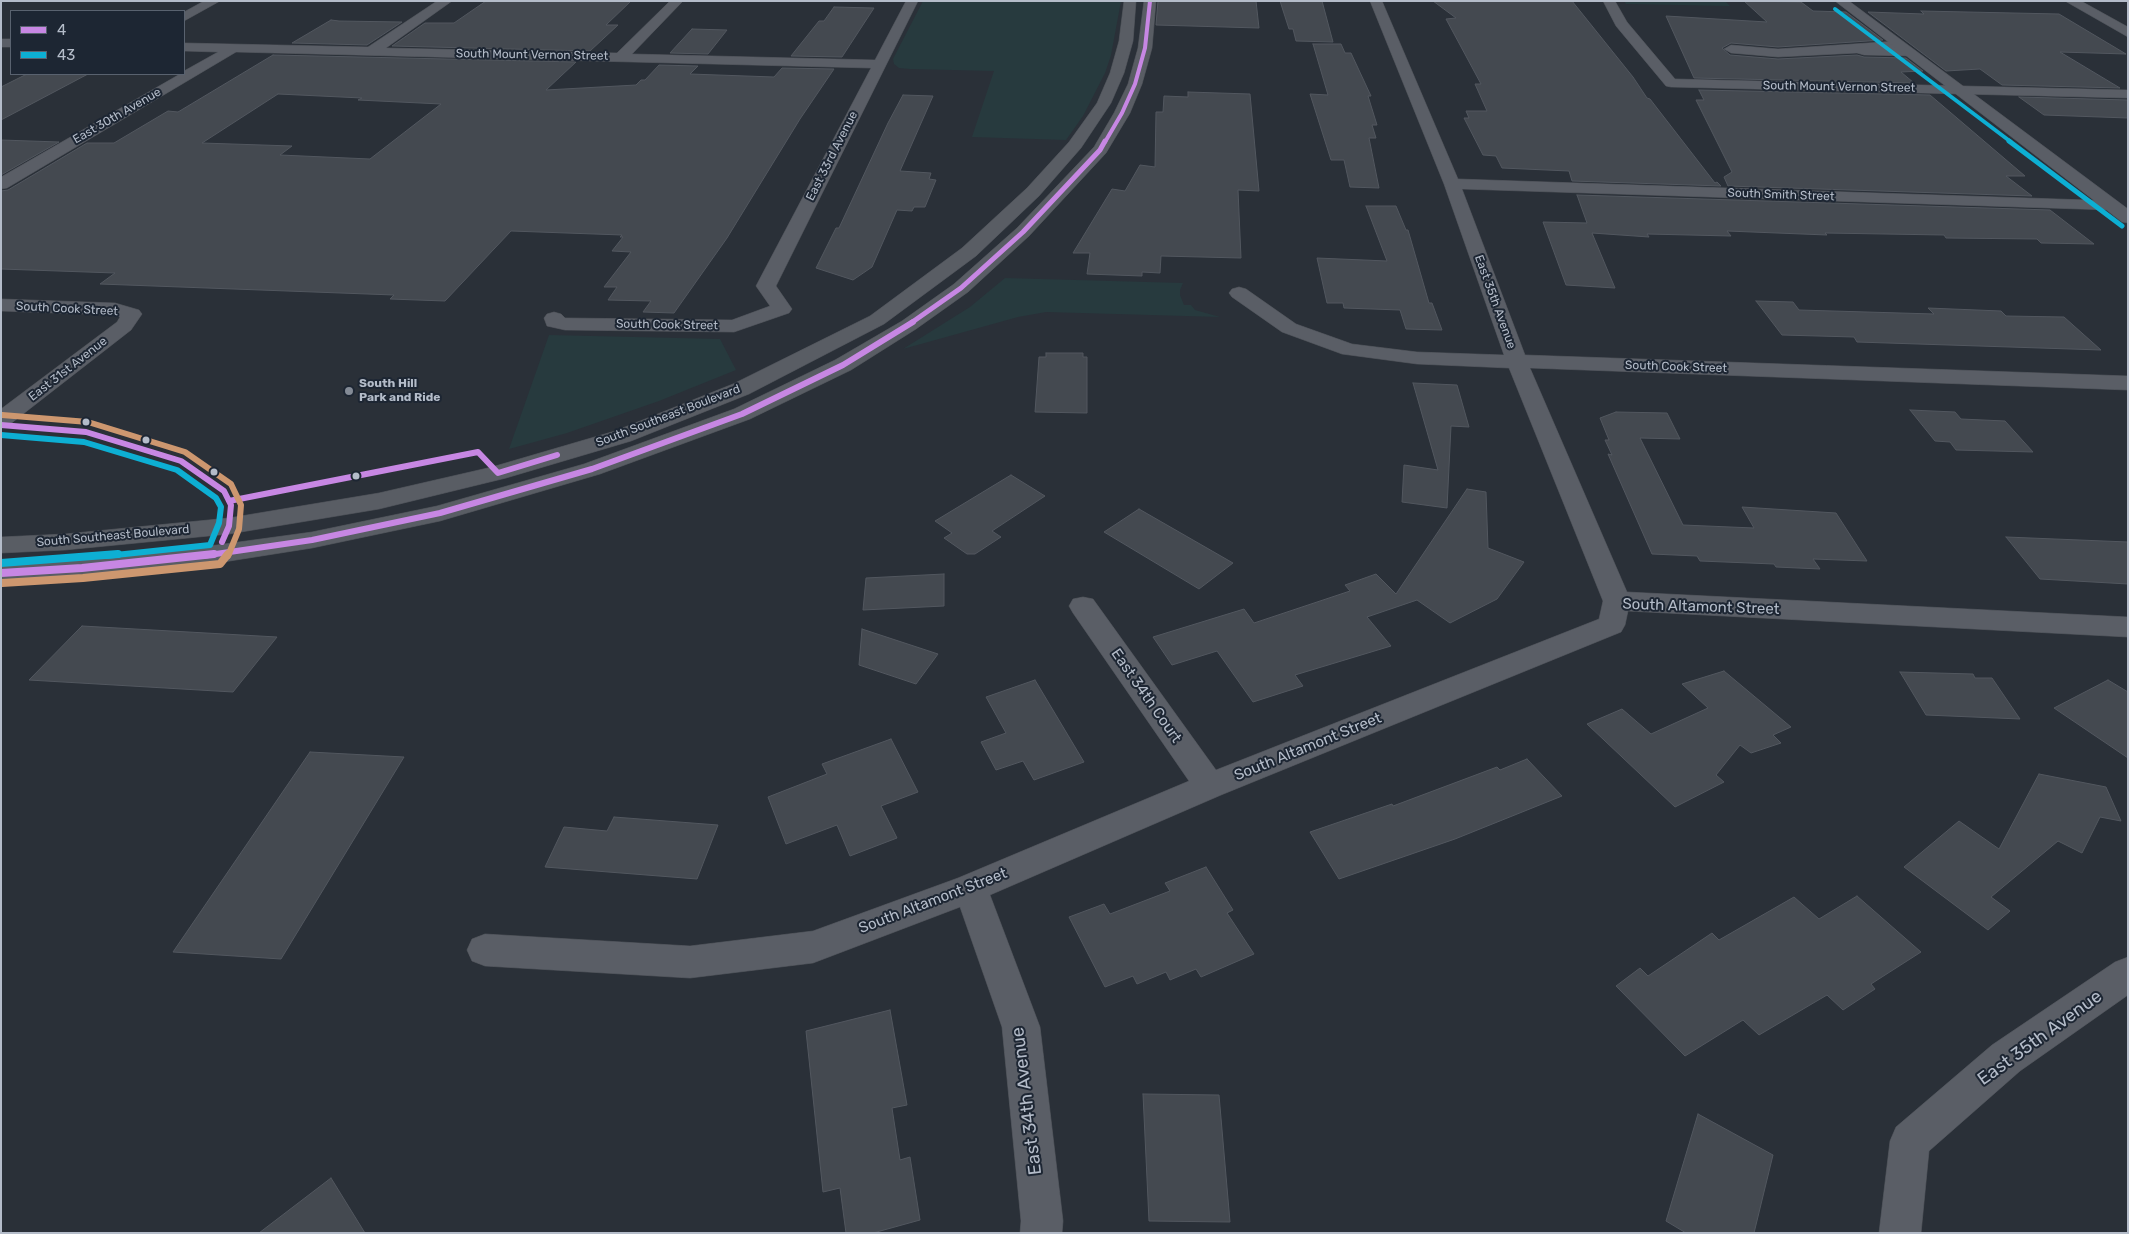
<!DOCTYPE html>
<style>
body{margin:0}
#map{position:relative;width:2129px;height:1234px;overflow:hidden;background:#2a3038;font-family:Rubik,sans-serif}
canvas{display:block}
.frame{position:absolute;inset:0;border:2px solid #b4bcc9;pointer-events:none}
.legend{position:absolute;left:10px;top:10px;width:175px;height:65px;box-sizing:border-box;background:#1d2633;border:1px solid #59626f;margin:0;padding:6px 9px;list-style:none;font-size:15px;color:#b4bcc9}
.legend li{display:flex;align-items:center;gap:10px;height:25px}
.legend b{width:25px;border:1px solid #59626f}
</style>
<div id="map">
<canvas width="2129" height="1234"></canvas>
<div class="frame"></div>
<ul class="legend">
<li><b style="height:6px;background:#c787e3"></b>4</li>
<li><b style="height:6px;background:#0dafd3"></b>43</li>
</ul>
</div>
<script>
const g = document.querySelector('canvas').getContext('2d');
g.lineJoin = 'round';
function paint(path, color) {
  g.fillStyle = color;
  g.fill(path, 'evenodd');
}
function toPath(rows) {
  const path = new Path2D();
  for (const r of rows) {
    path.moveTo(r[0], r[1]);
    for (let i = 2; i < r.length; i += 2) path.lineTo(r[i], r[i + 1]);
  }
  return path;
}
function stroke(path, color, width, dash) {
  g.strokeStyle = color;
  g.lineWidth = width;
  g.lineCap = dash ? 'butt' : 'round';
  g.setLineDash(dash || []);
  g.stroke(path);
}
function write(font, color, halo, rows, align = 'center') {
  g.font = font + ' Rubik,sans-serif';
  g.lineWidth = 4;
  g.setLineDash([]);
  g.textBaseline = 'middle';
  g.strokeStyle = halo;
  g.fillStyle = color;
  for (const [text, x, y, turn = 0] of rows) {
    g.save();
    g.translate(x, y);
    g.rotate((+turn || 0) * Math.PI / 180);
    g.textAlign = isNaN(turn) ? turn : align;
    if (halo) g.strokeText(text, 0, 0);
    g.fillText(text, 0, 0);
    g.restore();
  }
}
paint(toPath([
 [923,1,1121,1,1111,55,1105,73,1083,116,1066,140,972,137,994,71,910,69,899,68,894,64,893,59],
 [1624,1,1725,1,1730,6,1626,4],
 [1005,278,1183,283,1180,290,1180,295,1184,305,1191,305,1195,310,1220,317,1046,312,1018,317,903,349,970,307],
 [549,335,720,339,736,370,659,401,567,433,509,449]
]), '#273a3e');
const building = toPath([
 [486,1,631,1,606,25,618,25,590,51,392,46,425,23,454,23,486,1],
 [1158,1,1256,1,1259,28,1156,25,1158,1],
 [1280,1,1322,1,1333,42,1296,41,1293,29,1289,29,1280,1],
 [1433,1,1572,1,1633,77,1647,98,1650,99,1715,183,1717,182,1721,186,1572,181,1569,171,1502,168,1496,156,1483,155,1464,118,1469,118,1466,111,1487,111,1475,84,1481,84,1446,19,1456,18,1433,1],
 [1744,1,1801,2,1813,11,1846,12,1883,40,1778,47,1731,43,1722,48,1730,55,1778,59,1857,55,1864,57,1906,58,1923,71,1901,72,1914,83,1694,78,1666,16,1767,22,1744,1],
 [834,7,874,8,842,57,791,56,819,21,824,21,834,7],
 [1921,11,2059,14,2126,54,2060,52,2120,88,2002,85,1980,69,1946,71,1868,12,1924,14,1921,11],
 [331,20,339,21,402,22,367,45,292,43,331,20],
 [692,29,727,30,708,54,670,53,692,29],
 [1313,44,1341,44,1345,53,1351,53,1371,96,1368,96,1377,125,1372,125,1376,138,1369,138,1379,188,1350,187,1344,160,1331,160,1310,94,1328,95,1313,44],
 [273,55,576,62,546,90,636,85,641,80,645,80,659,65,698,66,690,74,774,77,782,68,834,69,800,119,727,238,674,313,643,312,651,301,608,300,617,287,604,287,631,252,612,251,623,237,620,237,622,235,511,231,445,301,390,299,394,295,100,284,115,273,1,269,1,191,8,190,87,143,114,143,168,111,178,112,273,55],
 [278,94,362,98,358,100,441,104,370,159,280,155,292,146,202,143,278,94],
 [27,74,88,74,1,120,1,87,27,74],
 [1699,90,1930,95,2025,176,2006,176,2032,196,1728,186,1724,177,1732,172,1696,100,1704,100,1699,90],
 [1188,92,1250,94,1259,191,1238,190,1241,258,1161,256,1160,273,1142,272,1142,276,1087,274,1090,253,1073,253,1112,189,1125,191,1140,165,1155,167,1156,112,1163,112,1164,96,1188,97,1188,92],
 [903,95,933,96,900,171,931,173,929,179,936,180,925,207,914,207,912,211,897,210,872,267,853,280,816,268,836,228,839,228,888,123,903,95],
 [2019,97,2128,100,2128,118,2044,115,2019,97],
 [1,140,59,142,1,175,1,140],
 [1577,195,2050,210,2094,244,2041,243,2037,239,1946,238,1944,235,1825,233,1827,235,1727,231,1731,236,1647,234,1649,237,1592,233,1615,288,1566,285,1543,222,1587,223,1577,195],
 [1366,206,1396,206,1406,230,1408,230,1429,303,1432,303,1442,330,1406,329,1400,310,1344,308,1343,303,1327,303,1317,258,1387,261,1366,206],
 [1756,301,1793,302,1799,310,1934,314,1928,308,2001,311,2006,316,2064,317,2101,350,1857,342,1854,337,1782,335,1756,301],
 [1046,353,1083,353,1083,357,1087,357,1087,413,1035,412,1039,357,1046,357,1046,353],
 [1413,383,1457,385,1469,427,1451,426,1447,508,1402,502,1404,465,1438,470,1413,383],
 [1910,410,1955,412,1961,419,2005,421,2033,452,1956,450,1950,442,1935,441,1910,410],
 [1616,412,1667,413,1680,439,1640,438,1683,525,1754,528,1742,507,1836,513,1867,561,1813,559,1820,569,1776,567,1774,564,1700,561,1697,556,1652,554,1608,454,1612,455,1605,440,1609,440,1600,418,1616,412],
 [1011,475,1045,496,992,531,1001,537,975,554,967,554,944,538,952,533,935,521,1011,475],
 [1467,489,1486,492,1488,548,1524,562,1497,599,1450,623,1417,600,1367,617,1391,646,1295,675,1303,686,1253,702,1217,651,1172,665,1153,637,1244,609,1254,623,1350,591,1345,585,1376,574,1396,594,1467,489],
 [1139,509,1233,563,1199,589,1104,532,1139,509],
 [2006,537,2128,542,2128,584,2040,579,2006,537],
 [944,574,944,606,863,610,866,578,944,574],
 [82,626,277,637,233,692,29,680,82,626],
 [862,629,938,654,916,684,859,665,862,629],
 [1724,671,1791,727,1773,735,1781,743,1751,753,1740,745,1716,775,1724,782,1675,807,1587,724,1622,709,1651,734,1708,708,1682,684,1724,671],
 [1900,672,1973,674,1975,678,1992,678,2020,719,1926,715,1900,672],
 [1035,680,1084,762,1034,780,1023,761,996,770,981,742,1006,733,986,697,1035,680],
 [2108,680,2128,692,2128,758,2054,708,2108,680],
 [891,739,918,792,881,806,897,838,850,856,837,825,786,844,768,797,827,774,822,764,891,739],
 [310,752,404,757,281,959,173,952,310,752],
 [1527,759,1562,796,1455,839,1339,879,1310,832,1392,804,1393,806,1497,767,1500,770,1527,759],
 [2039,774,2106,787,2121,821,2100,817,2082,853,2058,841,1991,897,2010,911,1988,930,1904,867,1959,821,1999,849,2039,774],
 [614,817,718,825,697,879,545,867,564,827,607,831,614,817],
 [1206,867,1233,910,1227,913,1254,954,1201,977,1196,969,1170,980,1166,972,1137,984,1133,976,1105,987,1069,917,1104,904,1110,914,1170,891,1165,883,1206,867],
 [1857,896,1921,952,1871,984,1875,989,1843,1010,1827,995,1759,1035,1743,1020,1685,1056,1616,986,1640,968,1648,976,1712,933,1719,940,1794,897,1819,919,1857,896],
 [890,1010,907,1105,892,1108,900,1160,910,1157,920,1220,873,1233,846,1233,840,1188,823,1192,806,1031,890,1010],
 [1143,1094,1219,1095,1230,1222,1149,1221,1143,1094],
 [1698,1114,1773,1155,1754,1233,1686,1233,1666,1221,1698,1114],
 [331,1178,365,1233,259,1233,331,1178]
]);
paint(building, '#444950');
stroke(building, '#52575f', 1);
const minor = toPath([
 [204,1,220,1,184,21,184,12,204,1],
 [437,1,452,1,386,48,617,53,670,1,683,1,632,54,875,60,906,1,918,1,776,286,792,309,789,313,734,332,565,330,547,326,544,318,547,314,554,312,561,314,565,318,732,320,770,306,756,286,871,68,236,52,7,188,1,189,1,177,180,74,184,74,184,71,218,52,184,51,184,43,368,47,437,1],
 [1370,1,1382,1,1458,179,2117,201,2120,205,2117,209,2111,210,1462,189,1525,355,2128,376,2128,390,1530,368,1627,592,2128,617,2128,637,1628,611,1625,625,1621,632,1221,795,990,895,1040,1027,1063,1221,1062,1233,1020,1233,1021,1221,1002,1027,960,907,813,963,690,978,485,966,472,961,467,950,472,939,485,934,690,946,813,931,958,878,1189,781,1073,613,1069,606,1073,599,1083,597,1093,599,1216,770,1599,619,1603,601,1509,368,1417,364,1342,354,1282,332,1232,297,1229,293,1232,289,1239,287,1246,289,1296,324,1352,344,1417,352,1504,355,1444,184,1370,1],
 [1603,1,1615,1,1627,22,1675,79,2128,90,2128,98,1671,87,1666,86,1616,26,1603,1],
 [2065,1,2081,1,2128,27,2128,37,2065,1],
 [1,39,11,39,11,47,1,47,1,39],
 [1898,41,1905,45,1900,49,1914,50,1916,53,1914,56,1864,55,1857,53,1778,57,1731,53,1724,49,1731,45,1778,49,1898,41],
 [1,299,115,303,139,310,142,314,131,330,9,425,1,427,1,409,117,322,120,317,114,315,1,311,1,299],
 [2128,957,2128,995,2020,1071,1929,1151,1921,1233,1879,1233,1890,1141,1896,1127,1992,1045,2115,962,2128,957]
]);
const tertiary = toPath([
 [1835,1,1849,1,2128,209,2128,223,2122,222,1835,1]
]);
const secondary = toPath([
 [1124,1,1136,1,1133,41,1124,73,1111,103,1081,148,1039,196,976,256,884,324,749,394,631,441,506,478,379,509,229,534,65,550,1,553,1,537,65,534,229,518,379,493,492,467,615,431,733,384,870,316,962,248,1027,188,1069,142,1097,103,1110,73,1119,41,1124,1],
 [1144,1,1156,1,1152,48,1142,84,1130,113,1106,153,1029,236,968,292,916,329,851,370,750,419,600,474,440,521,312,548,217,563,82,577,1,582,1,564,82,559,217,545,312,532,437,506,584,464,734,409,835,360,902,321,954,284,1017,228,1094,147,1114,113,1128,84,1138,48,1144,1]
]);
stroke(minor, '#484c53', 1);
stroke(tertiary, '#484c53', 1);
stroke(secondary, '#484c53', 1);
paint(minor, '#5a5e66');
paint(tertiary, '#5a5e66');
paint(secondary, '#595d64');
stroke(toPath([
 [1105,142,1122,113,1135,84,1145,48,1150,1]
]), '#c787e3', 4);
stroke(toPath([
 [911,323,961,288,1023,232,1100,150,1105,141]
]), '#c787e3', 5);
stroke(toPath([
 [1,425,86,432,181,461,224,491,231,505,229,526,222,542],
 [229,501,478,452,498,473,557,455],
 [202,556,312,540,440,513,592,469,742,414,843,365,913,322]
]), '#c787e3', 6);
stroke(toPath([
 [1,573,82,568,214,554]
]), '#c787e3', 8);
stroke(toPath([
 [1835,9,2011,142]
]), '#0dafd3', 4);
stroke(toPath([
 [2009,141,2122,226]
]), '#0dafd3', 5);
stroke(toPath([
 [1,435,84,442,177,470,216,498,221,507,219,523,210,545,106,556]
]), '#0dafd3', 6);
stroke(toPath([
 [1,563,118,554]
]), '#0dafd3', 8);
stroke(toPath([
 [2,415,88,422,185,452,231,484,241,505,239,529,228,556]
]), '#cd976f', 6);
stroke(toPath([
 [2,583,83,578,220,564,228,554]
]), '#cd976f', 8);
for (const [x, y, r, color] of [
 [349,391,5,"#848b96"],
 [86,422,4.5,"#b4bcc9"],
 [146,440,4.5,"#b4bcc9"],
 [214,472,4.5,"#b4bcc9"],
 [356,476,4.5,"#b4bcc9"]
]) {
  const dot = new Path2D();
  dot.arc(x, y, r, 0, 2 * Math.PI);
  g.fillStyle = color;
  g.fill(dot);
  stroke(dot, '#1d2633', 2);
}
write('12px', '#b4bcc9', '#1d2633', [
 ["South Mount Vernon Street",532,55,1],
 ["South Mount Vernon Street",1839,87,1],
 ["East 30th Avenue",117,116,-30],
 ["East 33rd Avenue",832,156,-63],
 ["South Smith Street",1781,195,2],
 ["East 35th Avenue",1495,302,70],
 ["South Cook Street",67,309,3],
 ["South Cook Street",667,325,1],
 ["South Cook Street",1676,367,2],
 ["East 31st Avenue",68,369,-38],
 ["South Southeast Boulevard",668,416,-21],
 ["South Southeast Boulevard",113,536,-5]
]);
write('bold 12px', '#b4bcc9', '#1d2633', [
 ["South Hill",359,384],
 ["Park and Ride",359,398]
], 'left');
write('15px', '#b4bcc9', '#1d2633', [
 ["South Altamont Street",1701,607,2],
 ["East 34th Court",1146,696,55],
 ["South Altamont Street",1308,747,-22],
 ["South Altamont Street",933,901,-21]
]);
write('18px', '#b4bcc9', '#1d2633', [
 ["East 35th Avenue",2040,1038,-36],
 ["East 34th Avenue",1027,1101,-97]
]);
</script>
